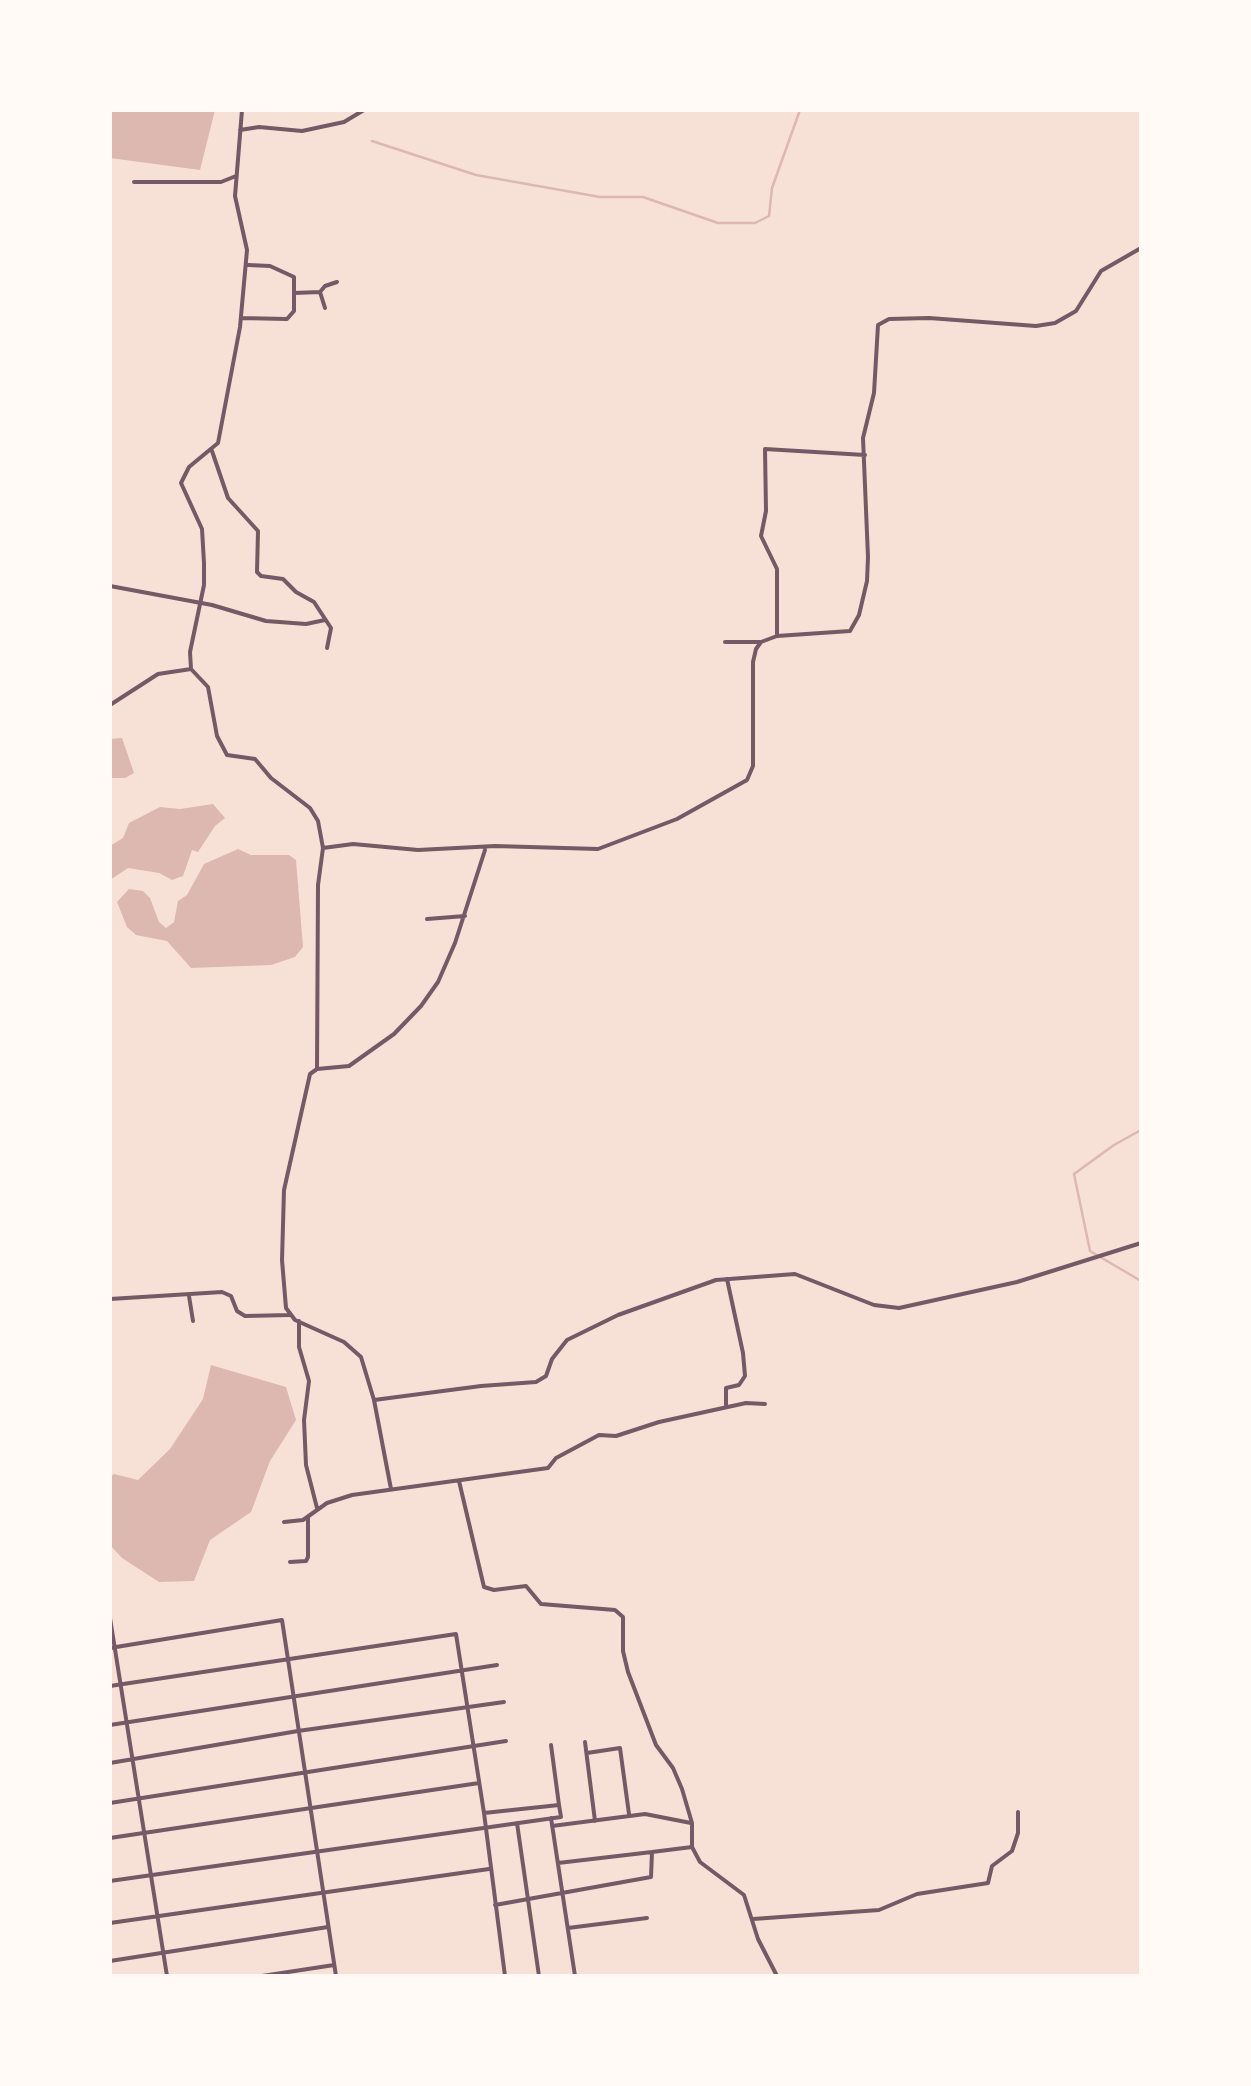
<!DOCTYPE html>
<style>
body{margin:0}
#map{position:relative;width:1251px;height:2086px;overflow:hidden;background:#f7e1d7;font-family:Poppins,sans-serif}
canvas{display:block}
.frame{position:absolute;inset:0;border:112px solid #fffaf5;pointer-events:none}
</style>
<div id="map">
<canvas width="1251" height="2086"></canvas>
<div class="frame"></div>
</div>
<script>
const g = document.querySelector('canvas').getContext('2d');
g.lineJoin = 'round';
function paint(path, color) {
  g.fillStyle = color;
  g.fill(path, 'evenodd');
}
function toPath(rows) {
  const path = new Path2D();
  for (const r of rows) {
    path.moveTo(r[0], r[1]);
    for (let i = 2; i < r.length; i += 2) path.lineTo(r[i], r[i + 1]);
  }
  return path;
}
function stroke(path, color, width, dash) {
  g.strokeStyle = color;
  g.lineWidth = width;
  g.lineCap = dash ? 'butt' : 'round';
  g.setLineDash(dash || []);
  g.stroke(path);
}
paint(toPath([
 [110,110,215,110,200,170,110,158],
 [122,738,134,773,125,778,110,778,110,739],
 [213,804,225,818,215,826,198,852,192,850,183,876,172,880,159,873,128,868,110,880,110,846,123,838,129,823,160,807,180,809],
 [238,849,251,855,289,855,296,860,303,947,295,957,271,965,191,968,167,941,136,935,127,927,117,902,129,889,143,891,150,898,159,922,166,928,174,922,178,901,187,895,204,864],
 [211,1365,286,1387,296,1420,270,1461,251,1512,210,1540,194,1581,159,1582,122,1558,110,1545,110,1477,114,1474,138,1480,170,1449,203,1399]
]), '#dcb8b0');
stroke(toPath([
 [372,141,476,175,600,197,643,197,718,223,755,223,769,216,772,188,800,110],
 [1141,1130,1114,1145,1074,1174,1090,1251,1141,1281]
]), '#dcb8b0', 2.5);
stroke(toPath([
 [242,110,235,196,247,250,240,327,218,443,189,467,181,483,202,529,204,563,204,585,190,652,191,669,208,687,217,736,227,755,255,759,271,778,310,808,318,821,323,848,318,885,317,1069],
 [240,130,259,127,302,131,344,122,364,110],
 [134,182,221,182,236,176],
 [320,292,325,286,337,282],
 [294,293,320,292,325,308],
 [241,318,287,319,294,311,294,277,270,266,248,265],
 [212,451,228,498,258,531,257,572,261,576,283,579,296,592,314,602,331,628,327,648],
 [110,586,212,605,266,621,306,624,325,620],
 [777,634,777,569,761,536,766,511,765,449,865,455],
 [725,642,761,642],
 [110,705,158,674,191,669],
 [323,848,353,844,418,850,495,846,598,849,677,819,747,780,753,766,753,662,756,649,761,642,777,636,850,631,859,615,867,581,868,557,863,438,874,393,878,325,889,319,929,318,1036,326,1055,323,1076,311,1101,271,1141,248],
 [427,919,465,916],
 [189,1296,193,1321],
 [110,1299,222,1292,231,1296,237,1311,245,1316,290,1315],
 [299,1321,299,1347,309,1381,304,1420,306,1465,317,1508],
 [374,1400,481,1386,536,1382,546,1376,552,1359,567,1340,618,1315,716,1280,795,1274,874,1305,899,1308,1017,1282,1141,1243],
 [726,1405,726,1388,739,1385,745,1376,743,1353,727,1279],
 [459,1481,484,1587,494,1590,526,1586,541,1604,615,1610,623,1617,623,1651,628,1672,656,1745,673,1768,682,1789,692,1823,692,1847,700,1862,744,1895,758,1939,777,1976],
 [391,1489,374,1400,361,1357,344,1342,295,1320,286,1308,282,1260,284,1190,310,1074,317,1069,349,1066,394,1034,421,1006,438,982,455,943,485,850],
 [284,1522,303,1520,327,1503,352,1495,548,1468,556,1458,599,1435,616,1436,659,1422,746,1403,765,1404],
 [290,1562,306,1561,308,1557,308,1517],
 [110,1618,167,1976],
 [110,1648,282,1620,336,1976],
 [110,1686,456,1634,484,1813,505,1976],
 [110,1725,497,1665],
 [585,1742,595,1821],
 [551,1745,559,1805],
 [587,1753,620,1748,629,1814],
 [110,1763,298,1731,504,1702],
 [110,1803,506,1741],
 [551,1818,575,1976],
 [517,1823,539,1976],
 [552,1826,645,1814,691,1823],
 [110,1838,479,1783],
 [558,1863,652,1852],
 [110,1881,561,1817,559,1805,484,1813],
 [495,1905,651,1877,652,1852,692,1847],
 [753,1919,879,1910,917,1894,988,1883,992,1866,1012,1851,1018,1833,1018,1812],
 [110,1923,489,1869],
 [568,1928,647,1918],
 [110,1961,328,1927],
 [262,1976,334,1965]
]), '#755966', 4);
</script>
